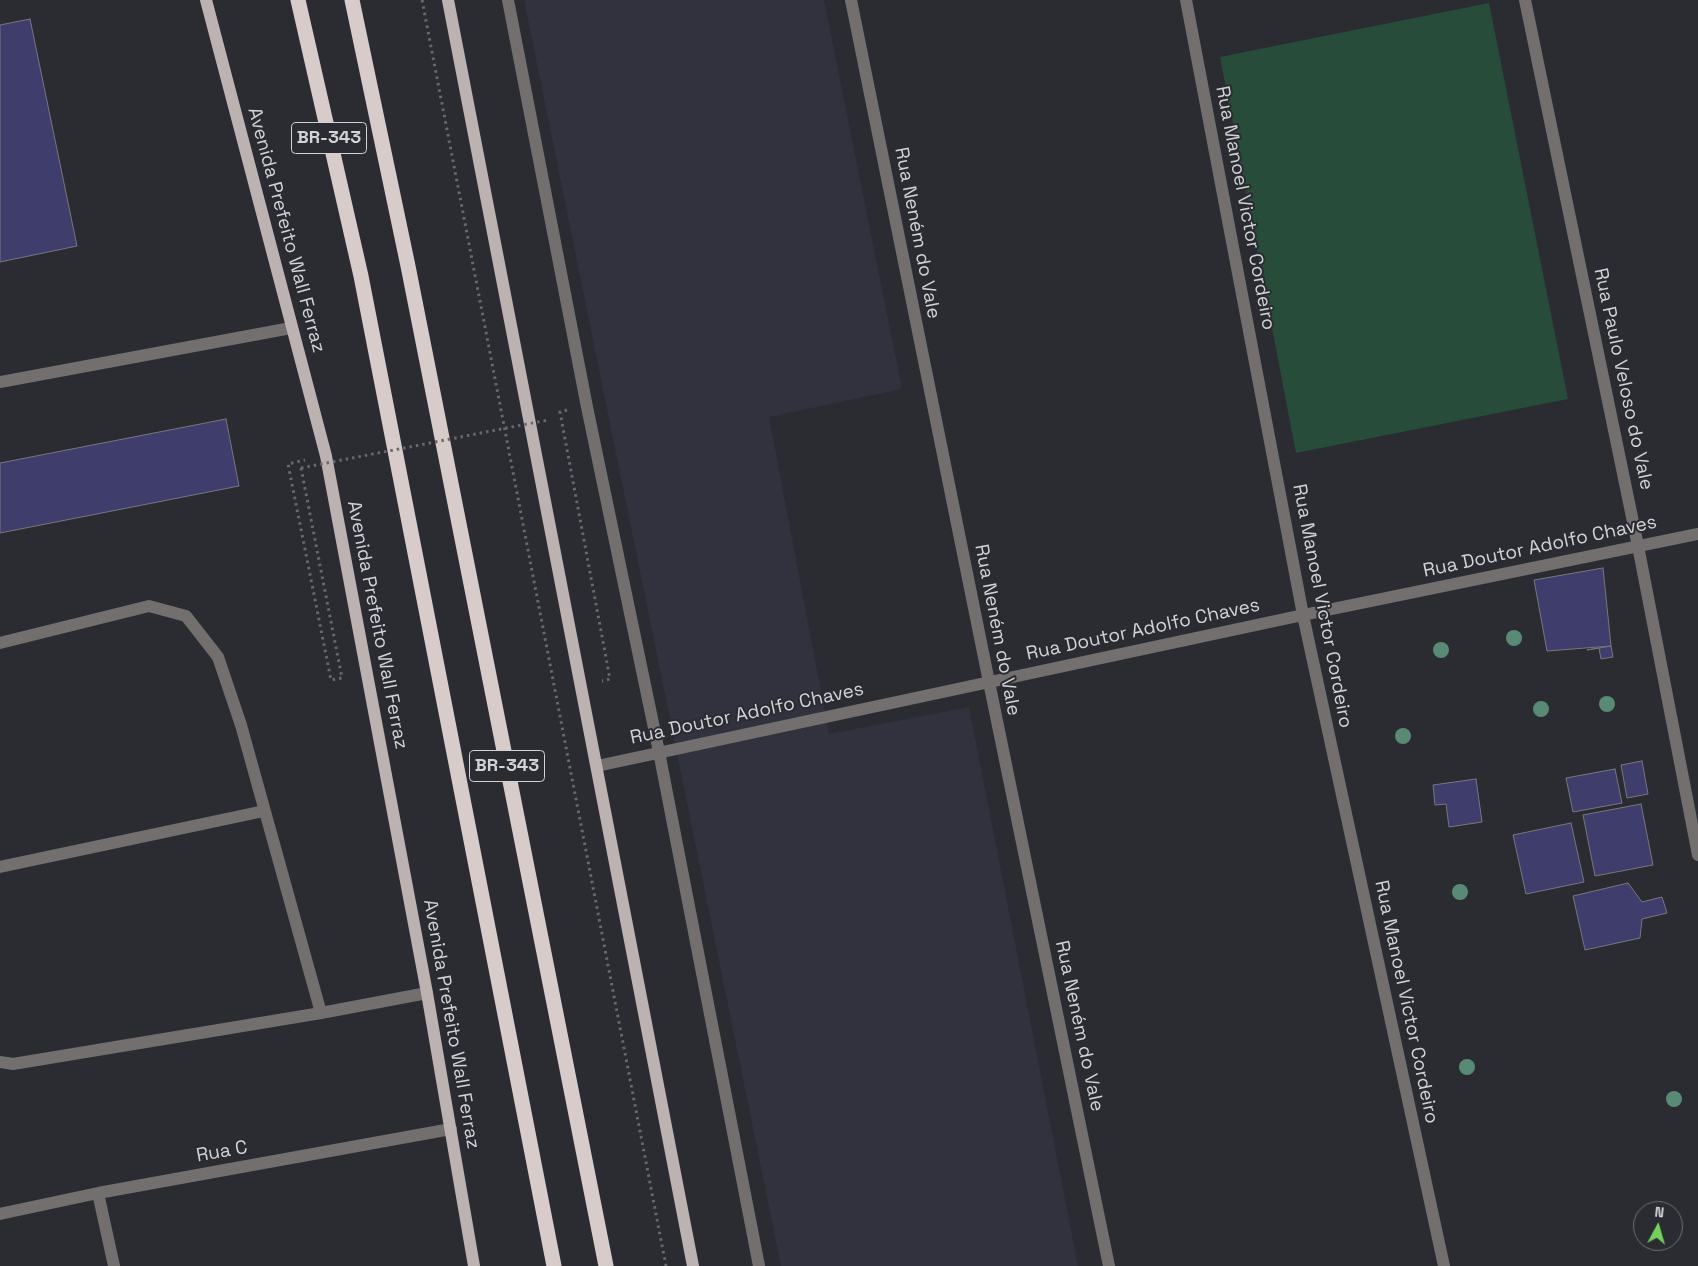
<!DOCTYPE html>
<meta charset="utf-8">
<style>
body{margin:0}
#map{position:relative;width:1698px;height:1266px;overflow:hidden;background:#2b2b32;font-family:"Space Grotesk",sans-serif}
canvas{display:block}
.north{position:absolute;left:1633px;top:1201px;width:50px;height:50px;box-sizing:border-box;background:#2b2b32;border:1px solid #6e6e74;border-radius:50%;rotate:6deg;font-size:14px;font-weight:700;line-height:20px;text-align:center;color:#d2d3d7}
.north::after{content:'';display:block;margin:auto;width:18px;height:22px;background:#73d25c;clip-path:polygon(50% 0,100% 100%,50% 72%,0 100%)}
</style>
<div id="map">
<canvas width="1698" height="1266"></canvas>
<div class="north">N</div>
</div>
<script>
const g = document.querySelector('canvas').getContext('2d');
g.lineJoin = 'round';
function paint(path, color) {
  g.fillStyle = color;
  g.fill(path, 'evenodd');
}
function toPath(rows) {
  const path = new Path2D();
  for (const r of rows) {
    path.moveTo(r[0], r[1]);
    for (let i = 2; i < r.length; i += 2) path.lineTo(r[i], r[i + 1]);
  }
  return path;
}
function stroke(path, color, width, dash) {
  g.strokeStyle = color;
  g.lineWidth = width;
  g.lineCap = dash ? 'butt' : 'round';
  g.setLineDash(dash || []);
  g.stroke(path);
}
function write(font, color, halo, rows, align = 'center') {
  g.font = font + ' "Space Grotesk",sans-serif';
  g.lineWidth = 4;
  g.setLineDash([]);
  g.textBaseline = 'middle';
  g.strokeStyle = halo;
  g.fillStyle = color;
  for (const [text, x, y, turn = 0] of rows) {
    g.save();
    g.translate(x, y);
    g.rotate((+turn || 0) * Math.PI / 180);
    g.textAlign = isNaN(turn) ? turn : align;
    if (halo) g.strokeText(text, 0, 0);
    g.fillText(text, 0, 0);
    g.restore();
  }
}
paint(toPath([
 [524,0,824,0,902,389,769,417,829,734,969,707,1078,1266,781,1266]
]), '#32323f');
paint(toPath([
 [1489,3,1568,399,1296,453,1220,57]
]), '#284c3a');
const building = toPath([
 [30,19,77,246,0,262,0,25,30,19],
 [226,419,239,486,0,533,0,463,226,419],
 [1603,568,1611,646,1547,651,1534,580,1603,568],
 [1611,646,1613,657,1601,659,1599,648,1587,650,1611,646],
 [1642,761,1648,794,1627,798,1621,765,1642,761],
 [1615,769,1622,803,1573,812,1566,778,1615,769],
 [1476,779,1482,822,1449,827,1446,804,1435,805,1433,785,1476,779],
 [1641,804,1653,865,1595,876,1583,815,1641,804],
 [1571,823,1584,882,1526,894,1513,835,1571,823],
 [1628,883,1642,902,1662,897,1667,913,1642,919,1640,938,1585,950,1573,896,1628,883]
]);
paint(building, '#3f3d6b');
stroke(building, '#777780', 1);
stroke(toPath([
 [422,0,666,1266],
 [567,410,560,412,610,679,602,681],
 [301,468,342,678,331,680,288,464,305,460]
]), '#68696e', 3, [2.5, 4]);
stroke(toPath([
 [508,0,587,407,659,752,759,1266],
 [851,0,989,682,1109,1266],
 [1186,0,1303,615,1444,1266],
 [1525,0,1638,546,1698,855],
 [0,382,291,328],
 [0,643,149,606,186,616,218,657,241,725,321,1013],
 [597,766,1303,615,1698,534],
 [0,867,264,811],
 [0,1062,13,1064,321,1013,427,993],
 [98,1193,114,1266],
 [0,1214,98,1193,451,1129]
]), '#736f6e', 12);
stroke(toPath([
 [206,0,326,456,427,993,474,1266],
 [448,0,693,1266]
]), '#bbb2b1', 12);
stroke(toPath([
 [298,0,361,276,554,1266],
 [352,0,408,266,606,1266]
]), '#d8cccb', 15);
stroke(toPath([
 [301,468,548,420]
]), '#68696e', 3, [2.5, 4]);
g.fillStyle = '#598a75';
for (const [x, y] of [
 [1514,638],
 [1441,650],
 [1607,704],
 [1541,709],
 [1403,736],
 [1460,892],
 [1467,1067],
 [1674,1099]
]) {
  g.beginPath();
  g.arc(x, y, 8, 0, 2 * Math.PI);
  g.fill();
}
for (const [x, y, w] of [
 [329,138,75],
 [507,766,75]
]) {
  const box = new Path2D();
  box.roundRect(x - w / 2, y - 15.5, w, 31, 4);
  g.fillStyle = '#2b2b32';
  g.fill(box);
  stroke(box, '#d2d3d7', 1);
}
write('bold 18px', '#d2d3d7', null, [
 ["BR-343",329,138],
 ["BR-343",507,766]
]);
write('19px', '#d2d3d7', '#2b2b32', [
 ["Rua Manoel Victor Cordeiro",1245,208,79],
 ["Avenida Prefeito Wall Ferraz",286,230,75],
 ["Rua Neném do Vale",917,233,79],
 ["Rua Paulo Veloso do Vale",1623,379,78],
 ["Rua Doutor Adolfo Chaves",1540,547,-12],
 ["Rua Manoel Victor Cordeiro",1322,606,79],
 ["Avenida Prefeito Wall Ferraz",377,625,79],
 ["Rua Neném do Vale",997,630,79],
 ["Rua Doutor Adolfo Chaves",1143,630,-12],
 ["Rua Doutor Adolfo Chaves",747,714,-12],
 ["Rua Manoel Victor Cordeiro",1406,1002,78],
 ["Avenida Prefeito Wall Ferraz",451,1024,80],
 ["Rua Neném do Vale",1079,1026,78],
 ["Rua C",222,1152,-10]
]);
</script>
